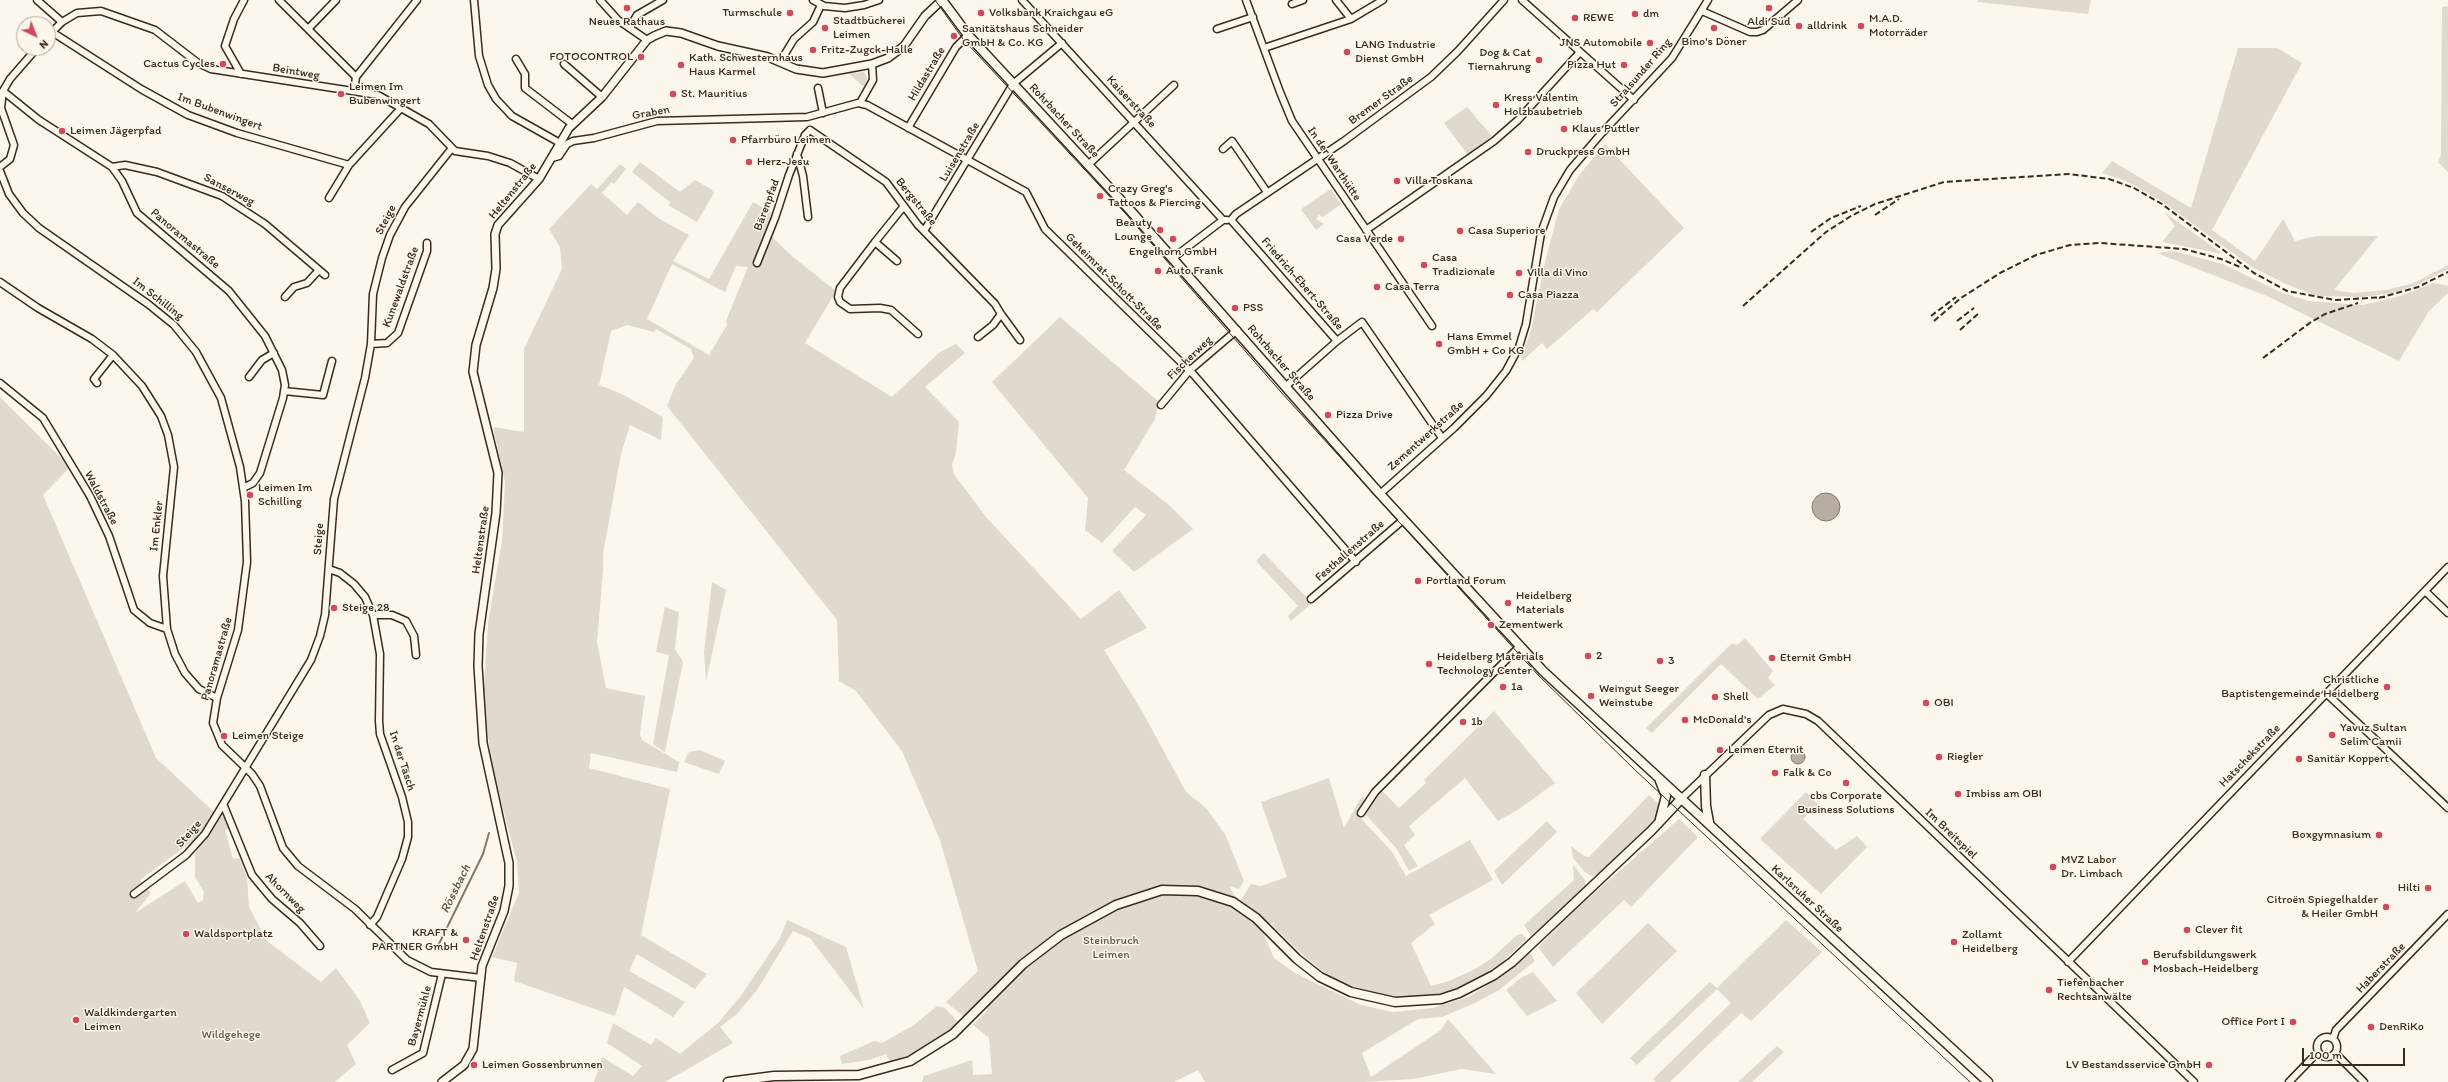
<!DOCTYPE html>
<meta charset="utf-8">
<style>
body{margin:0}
#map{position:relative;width:2448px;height:1082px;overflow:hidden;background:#fbf7ec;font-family:Itim,sans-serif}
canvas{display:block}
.north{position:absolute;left:16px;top:16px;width:40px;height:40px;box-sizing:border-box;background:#fbf7ec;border:1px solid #aea59a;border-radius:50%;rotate:137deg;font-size:11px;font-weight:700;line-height:16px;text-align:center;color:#3b2a1e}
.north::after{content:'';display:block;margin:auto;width:14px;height:18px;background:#d1495b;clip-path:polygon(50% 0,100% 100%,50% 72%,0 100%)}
.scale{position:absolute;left:2302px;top:1048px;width:103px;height:18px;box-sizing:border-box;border:2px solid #3b2a1e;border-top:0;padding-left:5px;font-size:12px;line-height:14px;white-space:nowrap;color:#3b2a1e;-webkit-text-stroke:3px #fbf7ec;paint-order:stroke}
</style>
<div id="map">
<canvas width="2448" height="1082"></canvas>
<div class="north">N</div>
<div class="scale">100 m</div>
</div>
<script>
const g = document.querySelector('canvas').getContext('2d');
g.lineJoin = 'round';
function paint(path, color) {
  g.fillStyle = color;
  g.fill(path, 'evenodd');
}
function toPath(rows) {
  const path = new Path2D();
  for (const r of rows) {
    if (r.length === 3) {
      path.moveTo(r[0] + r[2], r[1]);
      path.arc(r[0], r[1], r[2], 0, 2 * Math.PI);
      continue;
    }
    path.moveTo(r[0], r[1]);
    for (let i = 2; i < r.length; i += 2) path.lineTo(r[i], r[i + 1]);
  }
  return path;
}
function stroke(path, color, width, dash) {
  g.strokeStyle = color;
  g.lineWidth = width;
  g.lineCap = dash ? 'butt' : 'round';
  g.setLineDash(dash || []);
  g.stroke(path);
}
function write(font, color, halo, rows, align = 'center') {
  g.font = font + ' Itim,sans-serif';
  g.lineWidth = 3;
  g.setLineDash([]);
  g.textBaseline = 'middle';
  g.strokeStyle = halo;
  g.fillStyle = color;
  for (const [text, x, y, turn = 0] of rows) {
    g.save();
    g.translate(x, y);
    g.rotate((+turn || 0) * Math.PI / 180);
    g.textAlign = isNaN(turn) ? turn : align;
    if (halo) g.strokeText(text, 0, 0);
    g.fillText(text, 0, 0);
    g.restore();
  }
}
paint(toPath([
 [1978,0,2091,0,2088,14,1978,2],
 [2448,6,2448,172,2438,162,2441,155,2442,7],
 [2238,48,2277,48,2302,63,2212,230,2255,261,2283,219,2295,241,2316,236,2378,236,2334,290,2353,293,2386,290,2414,283,2448,265,2448,269,2417,285,2393,293,2362,297,2315,296,2284,283,2252,267,2163,202,2126,181,2102,173,2112,161,2191,208],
 [864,72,868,79,864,87,848,73],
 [1467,107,1492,136,1468,155,1444,123],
 [1605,144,1684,228,1597,312,1593,309,1547,349,1542,343,1522,361,1521,358,1531,330,1545,262,1559,209,1580,174],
 [640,162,680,192,695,180,711,189,714,193,697,222,668,205,671,203,632,172],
 [620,164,626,169,614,184,611,182,602,193,627,215,638,202,658,218,689,235,673,261,709,279,753,202,775,214,769,234,793,257,836,291,805,343,892,397,940,352,956,344,965,353,925,387,959,422,956,452,952,465,954,474,986,517,1081,619,1119,590,1147,628,1104,650,1142,711,1186,792,1206,808,1226,836,1244,881,1239,889,1229,886,1241,907,1246,904,1241,900,1251,884,1261,886,1287,877,1261,802,1329,778,1344,828,1362,796,1366,802,1358,815,1392,852,1406,876,1470,840,1493,880,1429,915,1435,924,1411,943,1431,986,1449,981,1475,969,1491,959,1517,935,1522,934,1527,939,1502,962,1476,981,1437,996,1395,999,1371,993,1330,977,1305,957,1272,925,1275,922,1261,928,1274,958,1295,973,1361,1005,1393,1012,1432,1008,1468,997,1500,978,1530,953,1535,961,1499,990,1475,1003,1442,1017,1418,1019,1362,1053,1371,1077,1441,1030,1448,1019,1496,1074,1461,1069,1414,1079,1365,1082,1205,1082,1198,1070,1174,1082,922,1082,924,1076,972,1060,973,1075,992,1074,989,1038,973,1025,987,1011,984,997,966,1018,946,1002,978,971,940,840,902,751,856,691,839,681,837,620,667,406,676,384,694,358,691,349,656,329,654,332,627,325,611,331,599,385,622,394,663,417,661,440,630,425,621,454,603,554,603,570,597,642,606,688,645,696,640,734,642,740,679,762,677,772,591,753,589,768,670,789,641,935,707,974,695,989,637,954,629,971,685,1002,673,1017,624,987,615,1016,514,981,517,963,492,957,519,893,517,862,493,771,483,702,488,623,502,541,505,482,493,427,524,432,524,349,562,269,560,247,549,229,591,184,597,189],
 [672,264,725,292,736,266,748,267,726,321,727,325,709,355,647,319],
 [1331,189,1341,204,1323,217,1319,215,1316,219,1324,224,1316,230,1301,209],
 [2164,212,2223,254,2162,242,2175,226],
 [2173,251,2223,264,2280,292,2309,301,2363,305,2397,297,2434,283,2448,286,2448,293,2429,311,2399,361,2269,297,2157,253],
 [1060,317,1159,402,1155,419,1124,470,1169,505,1193,529,1134,572,1112,551,1146,515,1135,507,1102,543,1085,530,1088,498,992,382],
 [0,397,70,467,43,495,156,758,214,812,197,838,140,880,151,893,135,913,185,881,198,903,203,900,204,892,195,877,195,853,221,815,227,818,230,828,225,830,233,859,240,858,247,877,249,907,267,941,321,982,336,968,360,1001,370,1023,347,1045,356,1064,335,1082,0,1082],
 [1264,553,1312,603,1291,621,1288,616,1298,606,1256,561],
 [712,582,726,590,706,681,704,652],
 [665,607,679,612,675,649,683,662,665,752,653,744,669,655,656,652],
 [1745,638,1773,671,1768,678,1775,685,1758,699,1721,664,1652,733,1646,728,1732,643,1737,645],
 [1494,711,1555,783,1519,809,1498,821,1465,778,1409,826,1415,835,1404,845,1418,866,1409,871,1397,849,1367,816,1365,811,1381,790,1399,808,1426,783,1424,780],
 [700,750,725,761,719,774,684,762,689,752],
 [1806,792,1818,804,1803,819,1836,850,1857,836,1867,847,1821,894,1760,839],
 [1649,795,1662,807,1655,819,1599,874,1592,876,1585,872,1573,858,1571,846,1584,856,1589,857],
 [1679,819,1698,837,1631,907,1624,900,1553,967,1538,947,1576,909],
 [1547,821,1557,832,1502,885,1494,871],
 [1573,865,1585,880,1586,887,1531,936,1524,925,1574,880],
 [787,920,846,947,864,1009,810,938,793,931,757,990,738,1013,720,1027,733,1043,665,1082,594,1082,602,1057,633,1076,642,1066,607,1043,613,1023,651,1045,656,1038,680,1054,718,1023,740,997,780,938],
 [1786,920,1822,952,1751,1021,1741,1013,1670,1082,1656,1082,1653,1079,1731,1003,1717,989,1637,1065,1630,1058,1710,982,1717,988],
 [1648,923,1677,951,1602,1024,1576,993],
 [1533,972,1557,1001,1527,1016,1506,990,1521,978],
 [937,1006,945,1008,959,1023,943,1037,917,1052,890,1062,886,1054,869,1060,842,1064,840,1056,874,1041,882,1043,914,1025],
 [1777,1046,1784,1052,1752,1082,1738,1082]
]), '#dfd9ce');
const water = toPath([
 [1826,507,14],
 [1798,757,7]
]);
paint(water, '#b6aea2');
stroke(water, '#85796d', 1);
stroke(toPath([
 [436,950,483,854,489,833]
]), '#85796d', 2);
const minor = toPath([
 [37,0,62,22],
 [279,0,356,77,354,91],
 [474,0,479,56,488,85,496,99,512,116,560,143],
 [600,0,618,20,647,40],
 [813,0,824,6,845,8,864,5,879,0],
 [1022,0,1223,220],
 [1246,0,1280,92,1292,121,1432,326],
 [1336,0,1351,19],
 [1522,0,1634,100],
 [1292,4,1303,0],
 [1702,11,1750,32,1757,32,1763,30,1798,0],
 [630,27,637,15,663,0],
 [308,29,336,0],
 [1217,29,1253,17],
 [52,32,141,89,188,115,237,133,349,165,329,198],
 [48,36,62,22,77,13,101,11,155,30,198,63,211,69,378,95,429,124,455,151,488,156,510,163,539,179],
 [1264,48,1351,19,1383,0],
 [516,59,525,74,525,88,572,124],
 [780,62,794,39,813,22,821,5],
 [564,64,602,97],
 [241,74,225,46,234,19,244,0],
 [356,77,417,0],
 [818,88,823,113],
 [3,91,39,120,112,167,122,181,137,213,229,291,265,336,282,370,285,385,283,398,260,473,253,483,243,488],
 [860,103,873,80,872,64],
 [908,128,956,47,968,35],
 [810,130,886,182,918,225,995,304,1001,314,993,325,978,337],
 [1223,149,1232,141,1267,192],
 [797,154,803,176,808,217],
 [552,158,559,156,567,144,573,141,594,138,657,121,807,117,858,103,867,105,1026,192,1045,229,1194,375,1356,562],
 [1089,164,1174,85],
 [349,165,402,107],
 [0,167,10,159,14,145,1,108,3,91,10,79,37,48],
 [112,167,125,165,157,172,222,196,265,224,325,275],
 [0,171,9,194,23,213,39,228,148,304,174,325,196,352,221,398,240,467,245,501,247,562,238,630,217,698,213,723,222,745,252,774,260,786,283,848,298,866,355,909,407,960,431,972,481,978],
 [1231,220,1236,214,1344,141,1431,77,1458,51,1504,0],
 [1231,220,1337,341,1362,322,1442,438],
 [1366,230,1494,141,1518,120,1580,52],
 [924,231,1013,84,1062,43],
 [875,242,840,288,838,297,840,302,850,309,880,308,891,310,918,334],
 [1173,258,1223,220,1227,220],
 [897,261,875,242,904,206],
 [757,263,775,218,789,175,805,135,810,130],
 [0,282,38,308,92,339,113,355,142,386,161,416,168,435,174,467,163,576,167,629,175,654,185,673,199,689,217,698],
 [285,297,294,287,307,283,319,270],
 [1001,314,1020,340],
 [371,344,387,343,398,333,427,251,427,243],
 [249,377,262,360,274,353],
 [0,383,43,418,90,496,109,536,134,610,150,623,167,629],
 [97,383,94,379,113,355],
 [1285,387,1337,341],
 [284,391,323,395,332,361],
 [1161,405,1189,371,1237,330],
 [1380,494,1454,428,1486,396,1506,371,1519,347,1526,324,1541,233,1554,197,1570,170,1600,135,1672,58,1708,0],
 [329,569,340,573,354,584,365,597,373,615,380,654,379,721,380,734,402,797,408,822,408,837,402,859,377,917,370,925],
 [2425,591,2448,613],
 [1311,599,1403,520],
 [373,615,392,615,406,621,414,636,416,655],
 [2326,693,2448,808],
 [1682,798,1769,715,1783,709,1806,714,1818,721,1841,743,2194,1082],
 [224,806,252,875,272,899,300,923,320,946],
 [1361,813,1375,792,1520,646],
 [134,894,186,855,205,834,311,660,320,636,325,615,334,499,365,378,371,344,373,294,382,258,390,235,405,207,452,148],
 [2068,962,2448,567],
 [2327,1047,10],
 [2333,1039,2336,1030,2448,914],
 [2335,1053,2364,1082],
 [392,1070,423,1053,442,974],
 [2289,1082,2318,1052]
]);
const tertiary = toPath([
 [442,1082,464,1065,473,1049,482,966,504,911,509,886,509,863,483,743,478,666,479,634,496,513,498,473,473,372,476,345,493,288,496,269,495,234,498,225,539,179,569,128,602,97,647,40,654,36,666,31,681,33,718,46,768,57,796,69,823,73,872,64,888,58,904,46,925,16,942,0]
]);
const secondary = toPath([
 [942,0,968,35,1129,209,1380,494,1543,671,1988,1082],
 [1705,775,1706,806,1709,822],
 [1660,781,1666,796,1660,819],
 [728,1082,774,1076,859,1075,910,1061,953,1034,1023,964,1061,935,1116,905,1162,890,1198,891,1233,902,1256,918,1297,959,1320,977,1351,992,1395,1002,1441,999,1459,993,1494,975,1512,962,1651,831,1682,798]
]);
stroke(minor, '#3b2a1e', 9);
stroke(tertiary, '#3b2a1e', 10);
stroke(secondary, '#3b2a1e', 11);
stroke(minor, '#fbf7ec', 6);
stroke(tertiary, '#fbf7ec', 7);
stroke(secondary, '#fbf7ec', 8);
stroke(toPath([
 [935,0,963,39,1125,213,1280,391,1538,675,1634,769,1970,1082]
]), '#3b2a1e', 1);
stroke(toPath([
 [1875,215,1899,199],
 [1811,232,1831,218,1861,206],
 [2379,298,2418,287,2448,272],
 [1743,306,1826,232,1851,216,1875,204,1944,182,2069,174,2109,179,2134,188,2162,204,2254,273,2287,291,2335,300,2385,297],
 [1931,316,1956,297],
 [1934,321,1961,298,2000,273,2036,255,2070,245,2100,243,2184,249,2221,259,2240,267],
 [1957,321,1974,308],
 [1960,330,1979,313],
 [2263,358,2311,322,2325,314,2358,303]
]), '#3b2a1e', 2, [6, 3]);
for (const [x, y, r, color] of [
 [627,8,4,"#d1495b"],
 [1769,8,4,"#d1495b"],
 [790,13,4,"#d1495b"],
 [981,13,4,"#d1495b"],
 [1635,14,4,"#d1495b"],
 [1575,18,4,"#d1495b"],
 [1799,26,4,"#d1495b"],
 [1861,26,4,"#d1495b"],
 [825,28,4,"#d1495b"],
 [1714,28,4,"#d1495b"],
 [954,36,4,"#d1495b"],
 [1650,43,4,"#d1495b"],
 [813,50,4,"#d1495b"],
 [1347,52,4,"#d1495b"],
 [641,57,4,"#d1495b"],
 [1539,60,4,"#d1495b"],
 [223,64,4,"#d1495b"],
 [681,65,4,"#d1495b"],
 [1624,65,4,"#d1495b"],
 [341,94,4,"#d1495b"],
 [673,94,4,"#d1495b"],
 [1496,105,4,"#d1495b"],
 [1564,129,4,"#d1495b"],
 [62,131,4,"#d1495b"],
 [733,140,4,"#d1495b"],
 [1528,152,4,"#d1495b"],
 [749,162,4,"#d1495b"],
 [1397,181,4,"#d1495b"],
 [1100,196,4,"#d1495b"],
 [1160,230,4,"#d1495b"],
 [1460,231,4,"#d1495b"],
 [1173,239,4,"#d1495b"],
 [1401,239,4,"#d1495b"],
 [1424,265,4,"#d1495b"],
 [1158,271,4,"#d1495b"],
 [1519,273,4,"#d1495b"],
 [1377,287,4,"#d1495b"],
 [1510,295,4,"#d1495b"],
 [1235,308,4,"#d1495b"],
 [1439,344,4,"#d1495b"],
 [1328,415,4,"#d1495b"],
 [250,495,4,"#d1495b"],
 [1418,581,4,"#d1495b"],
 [1508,603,4,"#d1495b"],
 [334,608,4,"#d1495b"],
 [1491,625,4,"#d1495b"],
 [1588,656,4,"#d1495b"],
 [1772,658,4,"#d1495b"],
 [1660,661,4,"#d1495b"],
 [1429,664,4,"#d1495b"],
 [1503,687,4,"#d1495b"],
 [2387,687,4,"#d1495b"],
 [1591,696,4,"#d1495b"],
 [1715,697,4,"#d1495b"],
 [1926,703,4,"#d1495b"],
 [1685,720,4,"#d1495b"],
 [1463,722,4,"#d1495b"],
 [2332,735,4,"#d1495b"],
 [224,736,4,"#d1495b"],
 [1720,750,4,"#d1495b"],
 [1939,757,4,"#d1495b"],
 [2299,759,4,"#d1495b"],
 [1775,773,4,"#d1495b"],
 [1846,783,4,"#d1495b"],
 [1958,794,4,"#d1495b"],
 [2379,835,4,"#d1495b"],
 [2053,867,4,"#d1495b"],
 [2428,888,4,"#d1495b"],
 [2386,907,4,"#d1495b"],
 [2187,930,4,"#d1495b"],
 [186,934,4,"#d1495b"],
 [466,940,4,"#d1495b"],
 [1954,942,4,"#d1495b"],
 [2145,962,4,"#d1495b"],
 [2049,990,4,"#d1495b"],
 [76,1020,4,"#d1495b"],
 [2293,1022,4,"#d1495b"],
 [2371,1027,4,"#d1495b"],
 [474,1065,4,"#d1495b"],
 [2209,1065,4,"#d1495b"]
]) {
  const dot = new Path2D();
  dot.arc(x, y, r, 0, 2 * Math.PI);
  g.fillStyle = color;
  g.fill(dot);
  stroke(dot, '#fbf7ec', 1.5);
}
write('12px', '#3b2a1e', '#fbf7ec', [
 ["Turmschule",782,13,"right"],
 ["Volksbank Kraichgau eG",989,13],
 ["dm",1643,14],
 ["REWE",1583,18],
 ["M.A.D.",1869,19],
 ["Motorräder",1869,33],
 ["Stadtbücherei",833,21],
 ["Leimen",833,35],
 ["Neues Rathaus",627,22,"center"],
 ["Aldi Süd",1769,22,"center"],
 ["alldrink",1807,26],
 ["Sanitätshaus Schneider",962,29],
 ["GmbH & Co. KG",962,43],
 ["Bino's Döner",1714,42,"center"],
 ["JNS Automobile",1642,43,"right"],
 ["LANG Industrie",1355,45],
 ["Dienst GmbH",1355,59],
 ["Fritz-Zugck-Halle",821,50],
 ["Dog & Cat",1531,53,"right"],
 ["Tiernahrung",1531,67,"right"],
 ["FOTOCONTROL",633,57,"right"],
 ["Kath. Schwesternhaus",689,58],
 ["Haus Karmel",689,72],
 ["Cactus Cycles",215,64,"right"],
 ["Pizza Hut",1616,65,"right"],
 ["Leimen Im",349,87],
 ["Bubenwingert",349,101],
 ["St. Mauritius",681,94],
 ["Kress Valentin",1504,98],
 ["Holzbaubetrieb",1504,112],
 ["Klaus Puttler",1572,129],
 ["Leimen Jägerpfad",70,131],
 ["Pfarrbüro Leimen",741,140],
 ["Druckpress GmbH",1536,152],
 ["Herz-Jesu",757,162],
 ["Villa Toskana",1405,181],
 ["Crazy Greg's",1108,189],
 ["Tattoos & Piercing",1108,203],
 ["Beauty",1152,223,"right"],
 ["Lounge",1152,237,"right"],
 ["Casa Superiore",1468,231],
 ["Casa Verde",1393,239,"right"],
 ["Engelhorn GmbH",1173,252,"center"],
 ["Casa",1432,258],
 ["Tradizionale",1432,272],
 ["Auto Frank",1166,271],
 ["Villa di Vino",1527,273],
 ["Casa Terra",1385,287],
 ["Casa Piazza",1518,295],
 ["PSS",1243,308],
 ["Hans Emmel",1447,337],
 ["GmbH + Co KG",1447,351],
 ["Pizza Drive",1336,415],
 ["Leimen Im",258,488],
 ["Schilling",258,502],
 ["Portland Forum",1426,581],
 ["Heidelberg",1516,596],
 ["Materials",1516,610],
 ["Steige 28",342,608],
 ["Zementwerk",1499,625],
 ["2",1596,656],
 ["Heidelberg Materials",1437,657],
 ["Technology Center",1437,671],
 ["Eternit GmbH",1780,658],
 ["3",1668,661],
 ["Christliche",2379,680,"right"],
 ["Baptistengemeinde Heidelberg",2379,694,"right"],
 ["1a",1511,687],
 ["Weingut Seeger",1599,689],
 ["Weinstube",1599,703],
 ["Shell",1723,697],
 ["OBI",1934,703],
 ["McDonald's",1693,720],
 ["1b",1471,722],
 ["Yavuz Sultan",2340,728],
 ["Selim Camii",2340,742],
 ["Leimen Steige",232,736],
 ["Leimen Eternit",1728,750],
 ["Riegler",1947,757],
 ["Sanitär Koppert",2307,759],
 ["Falk & Co",1783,773],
 ["Imbiss am OBI",1966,794],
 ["cbs Corporate",1846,796,"center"],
 ["Business Solutions",1846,810,"center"],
 ["Boxgymnasium",2371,835,"right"],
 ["MVZ Labor",2061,860],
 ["Dr. Limbach",2061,874],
 ["Hilti",2420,888,"right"],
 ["Citroën Spiegelhalder",2378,900,"right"],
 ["& Heiler GmbH",2378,914,"right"],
 ["Clever fit",2195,930],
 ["KRAFT &",458,933,"right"],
 ["PARTNER GmbH",458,947,"right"],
 ["Waldsportplatz",194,934],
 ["Zollamt",1962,935],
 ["Heidelberg",1962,949],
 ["Berufsbildungswerk",2153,955],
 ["Mosbach-Heidelberg",2153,969],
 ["Tiefenbacher",2057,983],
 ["Rechtsanwälte",2057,997],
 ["Waldkindergarten",84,1013],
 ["Leimen",84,1027],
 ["Office Port I",2285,1022,"right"],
 ["DenRiKo",2379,1027],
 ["Leimen Gossenbrunnen",482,1065],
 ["LV Bestandsservice GmbH",2201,1065,"right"]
], 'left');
write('12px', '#3b2a1e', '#fbf7ec', [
 ["Beintweg",296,72,10],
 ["Stralsunder Ring",1641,73,-49],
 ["Hildastraße",927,74,-59],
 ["Bremer Straße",1381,100,-36],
 ["Kaiserstraße",1131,102,47],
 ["Im Bubenwingert",220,112,20],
 ["Graben",651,113,-10],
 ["Rohrbacher Straße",1064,121,47],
 ["Luisenstraße",960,152,-59],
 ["In der Warthütte",1334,164,56],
 ["Sanserweg",229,190,28],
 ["Heltenstraße",513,191,-51],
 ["Bergstraße",916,202,51],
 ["Bärenpfad",767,205,-70],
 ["Steige",386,220,-63],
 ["Panoramastraße",185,239,40],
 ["Geheimrat-Schott-Straße",1114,282,45],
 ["Friedrich-Ebert-Straße",1302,284,49],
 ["Kunewaldstraße",401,287,-70],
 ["Im Schilling",158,299,38],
 ["Fischerweg",1190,358,-44],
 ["Rohrbacher Straße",1281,363,49],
 ["Zementwerkstraße",1426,436,-42],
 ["Waldstraße",101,498,62],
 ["Im Enkler",157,526,-84],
 ["Steige",319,539,-86],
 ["Heltenstraße",481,540,-82],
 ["Festhallenstraße",1350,551,-41],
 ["Panoramastraße",217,659,-74],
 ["Hatschekstraße",2250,756,-46],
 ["In der Täsch",402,761,72],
 ["Steige",189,834,-49],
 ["Im Breitspiel",1951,834,44],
 ["Ahornweg",285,893,45],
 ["Karlsruher Straße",1807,899,43],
 ["Heltenstraße",485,928,-71],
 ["Haberstraße",2381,968,-46],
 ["Bayermühle",420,1016,-75]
]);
write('12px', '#64564a', '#fbf7ec', [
 ["Steinbruch",1111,941],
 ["Leimen",1111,955],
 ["Wildgehege",231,1035]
]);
write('italic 13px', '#605246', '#fbf7ec', [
 ["Rössbach",456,889,-64]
]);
</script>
